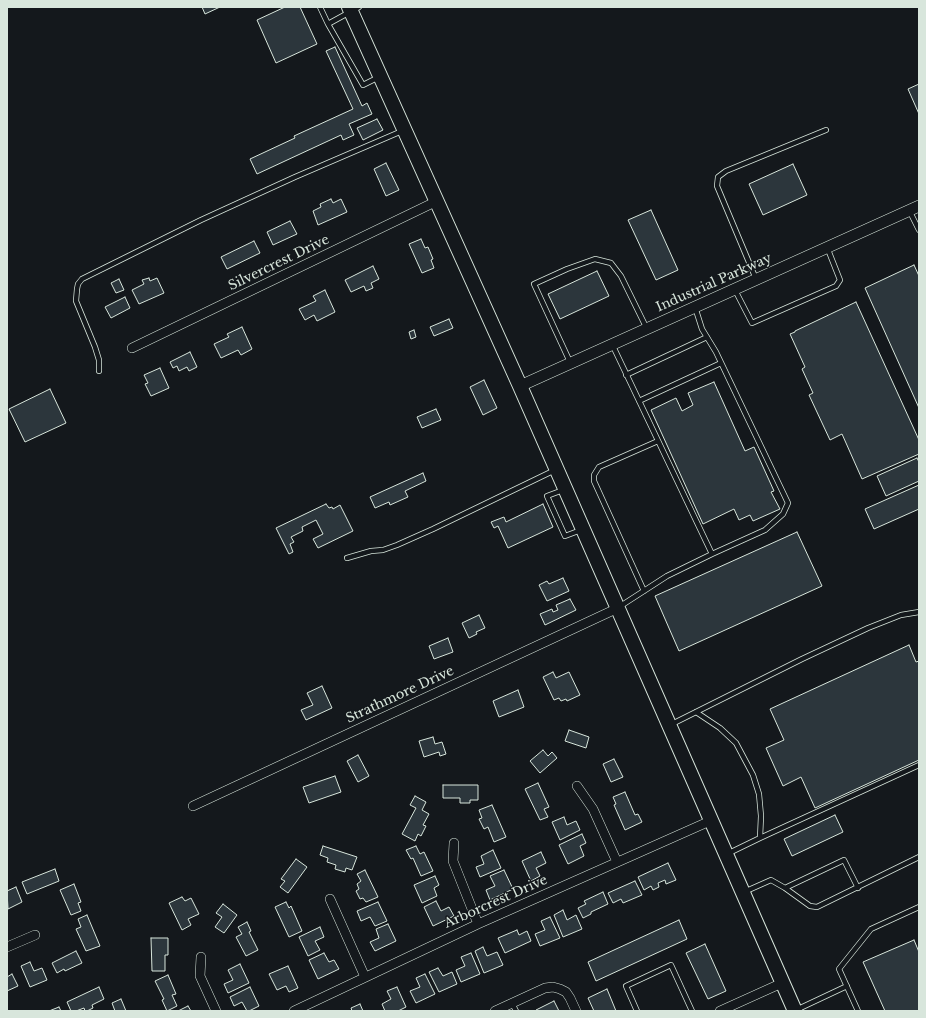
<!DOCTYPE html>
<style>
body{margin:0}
#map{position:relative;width:926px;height:1018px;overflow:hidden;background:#14181c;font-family:"Libre Baskerville",serif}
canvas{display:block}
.frame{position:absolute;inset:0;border:8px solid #d8e6dc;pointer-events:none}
</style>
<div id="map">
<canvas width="926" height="1018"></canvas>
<div class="frame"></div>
</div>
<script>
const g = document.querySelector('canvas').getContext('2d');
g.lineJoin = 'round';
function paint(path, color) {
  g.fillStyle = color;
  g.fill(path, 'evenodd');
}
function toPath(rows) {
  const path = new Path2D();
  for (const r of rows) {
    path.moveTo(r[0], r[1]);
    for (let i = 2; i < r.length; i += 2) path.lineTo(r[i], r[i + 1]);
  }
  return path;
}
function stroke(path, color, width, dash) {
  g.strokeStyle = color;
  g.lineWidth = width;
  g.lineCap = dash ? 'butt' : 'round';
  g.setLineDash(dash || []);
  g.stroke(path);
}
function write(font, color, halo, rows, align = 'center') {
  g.font = font + ' "Libre Baskerville",serif';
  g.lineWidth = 3;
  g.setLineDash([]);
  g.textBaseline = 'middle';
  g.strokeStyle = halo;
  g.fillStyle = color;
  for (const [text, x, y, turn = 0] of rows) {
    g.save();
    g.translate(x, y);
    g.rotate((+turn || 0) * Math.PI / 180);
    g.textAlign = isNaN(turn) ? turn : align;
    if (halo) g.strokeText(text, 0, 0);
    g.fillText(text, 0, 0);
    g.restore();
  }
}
const building = toPath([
 [202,7,220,7,205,14,202,7],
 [285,7,300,7,317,44,276,63,257,20,285,7],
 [335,47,362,106,367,103,372,114,349,124,354,135,343,140,341,135,257,174,250,159,295,138,294,136,353,109,326,51,335,47],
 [919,84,919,114,908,89,919,84],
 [377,119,383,130,363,140,357,128,377,119],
 [386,163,399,190,386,196,374,169,386,163],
 [793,164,807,195,763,215,749,184,793,164],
 [331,199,333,203,341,199,347,212,318,225,313,211,321,207,320,204,331,199],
 [651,210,678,270,656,280,628,220,651,210],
 [290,221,297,234,273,245,267,232,290,221],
 [421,239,425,248,428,247,433,259,431,260,434,268,422,273,409,244,421,239],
 [254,241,260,253,227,269,221,257,254,241],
 [914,265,919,276,919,408,865,288,914,265],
 [373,266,379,279,371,283,373,288,366,291,364,286,351,292,345,280,373,266],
 [597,271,609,296,560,319,548,294,597,271],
 [149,278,150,281,157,278,164,293,139,304,132,290,144,284,142,280,149,278],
 [119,279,124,290,116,293,111,283,119,279],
 [325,290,335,312,317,321,314,315,305,320,299,309,316,301,313,296,325,290],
 [125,297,130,308,111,318,105,307,125,297],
 [856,302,919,440,919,454,862,479,842,434,830,440,809,395,813,393,802,369,805,367,790,334,795,332,795,331,856,302],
 [449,319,453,328,434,336,430,327,449,319],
 [242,327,252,349,241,355,238,350,221,358,214,344,229,337,227,334,242,327],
 [414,330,416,337,411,339,409,332,414,330],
 [190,352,197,367,189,371,187,367,179,371,177,366,173,368,170,362,190,352],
 [160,368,169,388,151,396,145,384,148,383,144,375,160,368],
 [484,380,497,408,483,415,470,387,484,380],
 [714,382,745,451,754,447,774,491,771,492,780,509,753,521,750,515,739,520,734,509,703,524,651,410,676,398,682,411,693,405,688,393,714,382],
 [50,389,66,423,25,442,9,409,50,389],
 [436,409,441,420,422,428,417,417,436,409],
 [917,458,919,462,919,481,886,496,877,476,917,458],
 [423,473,426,481,405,491,408,497,390,505,389,502,375,508,370,497,423,473],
 [919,485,919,509,874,529,865,509,919,485],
 [326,504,329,508,332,507,333,509,340,505,353,531,318,548,313,539,323,534,316,520,302,527,303,531,291,537,294,542,290,544,293,552,289,554,276,528,326,504],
 [543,504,553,527,508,548,498,526,494,528,491,522,504,517,506,522,543,504],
 [797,532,822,586,679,651,655,596,797,532],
 [563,578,569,591,547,601,539,585,547,581,549,584,563,578],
 [570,599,576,610,545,625,540,614,552,609,553,612,558,610,556,605,570,599],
 [479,615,485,628,476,632,477,634,469,638,462,623,479,615],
 [448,638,453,652,434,659,429,646,448,638],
 [909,645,916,662,919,661,919,760,815,808,801,777,783,786,766,748,784,740,770,709,909,645],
 [553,672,556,678,569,672,580,695,567,701,566,699,561,701,559,698,554,700,543,677,553,672],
 [322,686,332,708,306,720,301,710,313,705,307,693,322,686],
 [518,690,524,707,499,717,493,701,518,690],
 [569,730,589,737,586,748,565,741,569,730],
 [433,737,435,744,442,742,446,754,440,756,439,752,424,757,419,741,433,737],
 [543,750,548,756,552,752,557,758,540,773,530,761,543,750],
 [358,755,369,776,358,782,347,761,358,755],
 [614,759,623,777,611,782,603,764,614,759],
 [335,776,341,792,309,803,303,787,335,776],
 [538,783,549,807,544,809,548,817,540,820,525,789,538,783],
 [443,785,478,785,478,800,470,800,470,803,460,803,460,798,443,798,443,785],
 [625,792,635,815,638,814,642,822,625,830,614,805,616,804,613,797,625,792],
 [415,796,426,802,422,810,429,814,423,825,426,826,421,836,418,834,415,841,402,834,416,808,410,805,415,796],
 [492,805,506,837,494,842,488,827,484,829,479,819,482,818,479,810,492,805],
 [835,815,843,832,792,856,784,839,835,815],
 [564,817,567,825,576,821,580,830,560,840,552,822,564,817],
 [582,834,586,843,580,846,584,856,568,864,559,845,582,834],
 [323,846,357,857,352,870,346,868,345,872,335,869,336,865,327,862,328,858,320,855,323,846],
 [416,846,420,854,424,852,433,871,421,876,413,858,411,859,406,850,416,846],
 [493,850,501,868,480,877,476,867,484,864,481,856,493,850],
 [541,852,546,863,536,868,540,876,531,881,522,861,541,852],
 [296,859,307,867,288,893,280,887,285,881,281,879,296,859],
 [668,863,676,880,666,884,665,880,658,883,659,887,653,890,651,886,644,890,638,877,668,863],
 [55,869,59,881,27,894,22,882,55,869],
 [365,870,378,897,366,902,363,898,360,899,356,891,359,889,357,884,361,881,357,874,365,870],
 [504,870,513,889,490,900,486,890,495,886,490,876,504,870],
 [435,876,439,885,434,888,437,896,422,903,414,885,435,876],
 [635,881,642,895,623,903,621,899,613,903,608,893,635,881],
 [74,884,81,902,78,903,81,911,71,915,60,890,74,884],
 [16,887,22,902,8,909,7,891,16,887],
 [603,892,608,904,591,912,591,914,583,918,578,908,586,904,584,901,603,892],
 [182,897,185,901,191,898,199,914,188,919,191,925,182,930,169,903,182,897],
 [436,901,441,911,449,907,454,916,433,926,424,907,436,901],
 [286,902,289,908,291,906,302,931,289,937,275,907,286,902],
 [378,902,387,921,375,926,370,917,361,921,357,911,378,902],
 [223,904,237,915,224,933,215,927,222,917,216,913,223,904],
 [563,910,567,920,576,915,582,929,563,937,554,915,563,910],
 [87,915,100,946,86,951,76,929,81,927,78,919,87,915],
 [550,917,560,938,540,946,535,934,545,930,541,921,550,917],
 [679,920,687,939,596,981,588,962,679,920],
 [247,922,251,931,249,932,258,950,246,956,236,937,242,934,238,927,247,922],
 [388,924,396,941,375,951,370,942,379,938,376,929,388,924],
 [320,927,324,937,315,941,320,950,308,956,299,937,320,927],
 [517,930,519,935,527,931,531,941,505,953,498,938,517,930],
 [151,938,168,938,168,955,165,955,165,971,152,971,151,938],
 [914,940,919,952,919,1011,885,1011,863,962,914,940],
 [705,944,726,991,708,999,686,953,705,944],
 [483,947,487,956,497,952,503,965,484,973,475,951,483,947],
 [76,951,82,963,65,971,64,969,57,973,52,963,76,951],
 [324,953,329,962,334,960,339,969,318,979,309,960,324,953],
 [471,953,480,974,461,982,456,970,465,966,461,957,471,953],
 [30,962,34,971,42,968,47,980,30,987,21,966,30,962],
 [240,964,249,983,228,993,224,984,233,980,228,970,240,964],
 [288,966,298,988,289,992,286,986,277,990,269,974,288,966],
 [438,968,443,976,452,972,457,984,439,992,429,972,438,968],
 [12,974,18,986,7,991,7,977,12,974],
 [425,974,435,994,416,1003,410,991,420,987,416,978,425,974],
 [168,975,176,994,172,995,177,1006,167,1011,162,1000,164,999,155,981,168,975],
 [99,987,104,999,92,1005,93,1008,87,1011,85,1011,84,1008,76,1011,71,1011,67,1002,99,987],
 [250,987,259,1006,249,1011,247,1011,242,1002,234,1006,230,997,250,987],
 [397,987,406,1007,398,1011,385,1011,382,1004,391,999,387,991,397,987],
 [607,989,616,1011,594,1011,588,998,607,989],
 [121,999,126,1011,115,1011,112,1003,121,999],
 [554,1001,559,1011,536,1011,536,1010,554,1001],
 [360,1004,363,1011,352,1011,351,1008,360,1004],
 [188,1006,191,1011,178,1011,188,1006],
 [59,1007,61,1011,49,1011,59,1007]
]);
paint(building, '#2c363c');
stroke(building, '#d8e6dc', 1);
const service = toPath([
 [320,7,328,24,359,7],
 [328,24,363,85,379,77],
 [909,210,919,230],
 [756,279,717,186,718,177,726,171,826,130],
 [735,290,752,323,836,286,840,280,827,247],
 [612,344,712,554,765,530,783,514,788,503,716,352,702,329,695,307],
 [570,362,534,284,567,269,595,259,611,263,621,276,647,329],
 [99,371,99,360,95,347,76,301,77,289,78,284,82,279,201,220,295,177,402,131],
 [626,375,707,337],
 [639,401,721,363],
 [563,490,547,496,565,536,581,530],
 [347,558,371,551,383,550,397,545,433,529,555,470],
 [644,591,594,481,594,475,599,467,658,441],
 [619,607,667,576,712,554],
 [696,712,720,728,736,743,753,775,759,794,761,816,760,838,727,854],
 [670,725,802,659,868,628,901,615,919,612],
 [760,838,919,765],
 [785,888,844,860,858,888],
 [744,892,771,880,785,888,810,906,817,907,919,857],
 [512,1003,516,1011],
 [796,1010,847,986],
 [637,1011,626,986,671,965,692,1011],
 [858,1011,839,969,871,929,919,907]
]);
const minor = toPath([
 [132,348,437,201],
 [577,786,593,809,617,862],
 [193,806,618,608],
 [454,843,453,861,478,924],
 [330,899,365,977],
 [7,947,35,935],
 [201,957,200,976,216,1011],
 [294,1011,478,924,710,821],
 [495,1011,545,988,553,987,560,989,566,992,570,998,576,1011],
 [720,1011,782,983]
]);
const tertiary = toPath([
 [520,386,919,206]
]);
const primary = toPath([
 [349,7,520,386,795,1011]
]);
stroke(service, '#d8e6dc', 6);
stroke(minor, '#d8e6dc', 10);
stroke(tertiary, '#d8e6dc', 12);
stroke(primary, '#d8e6dc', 16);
stroke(service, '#14181c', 4.5);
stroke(minor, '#14181c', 9);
stroke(tertiary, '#14181c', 11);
stroke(primary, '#14181c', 14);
write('13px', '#d8e6dc', '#14181c', [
 ["Silvercrest Drive",279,263,-26],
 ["Industrial Parkway",714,283,-24],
 ["Strathmore Drive",400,695,-25],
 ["Arborcrest Drive",496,902,-24]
]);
</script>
